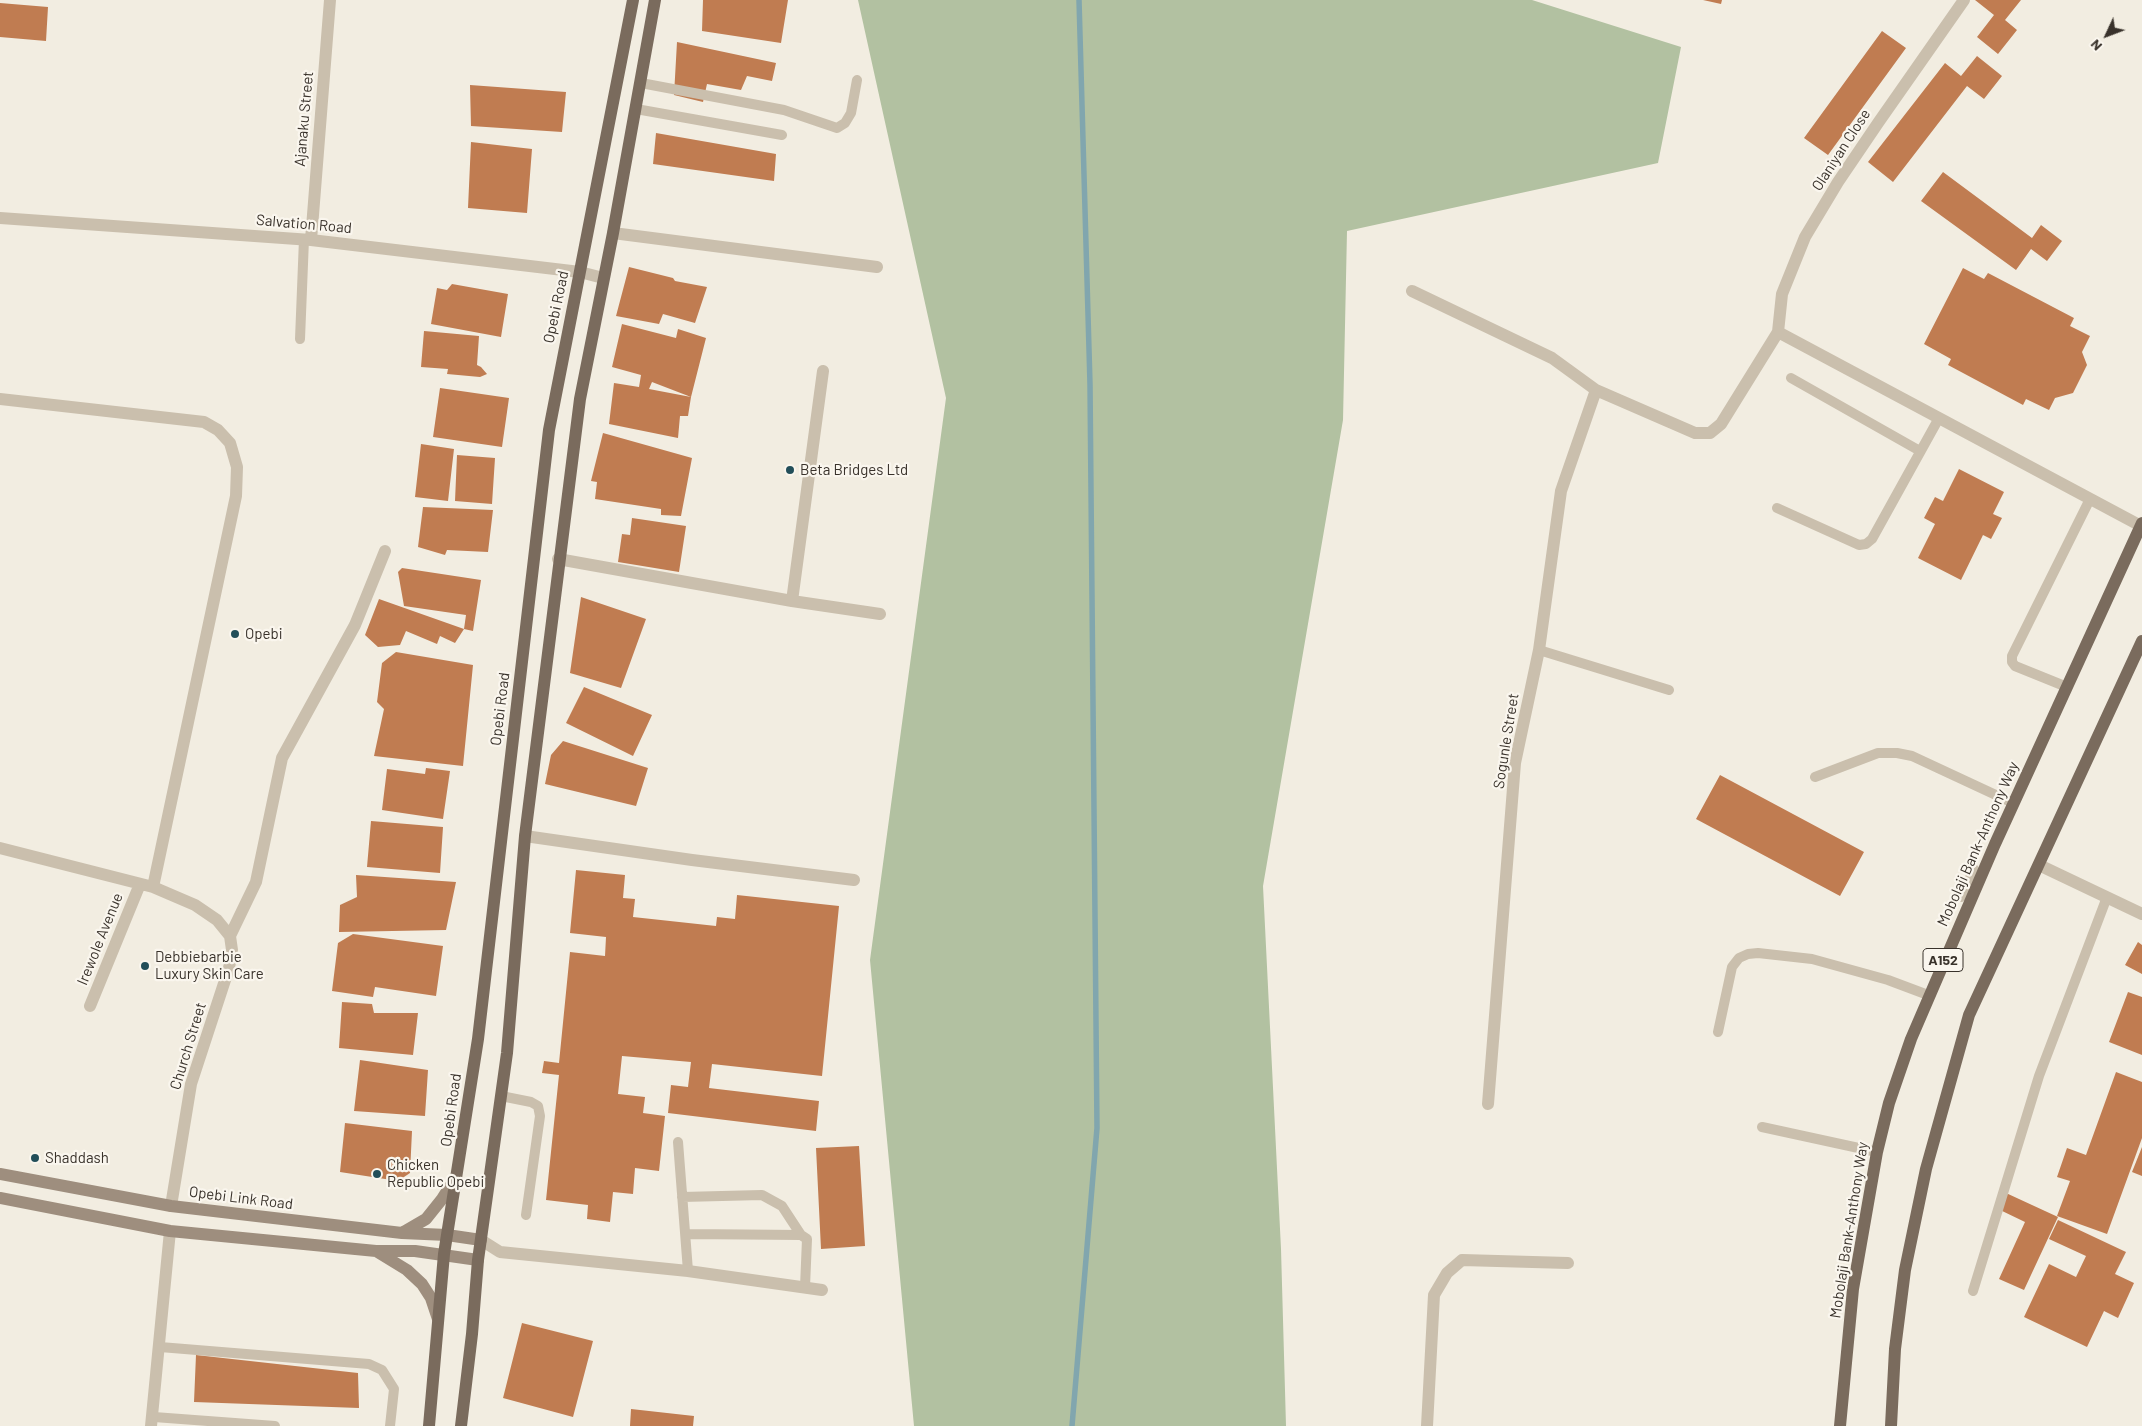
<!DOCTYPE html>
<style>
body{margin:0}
#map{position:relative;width:2142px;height:1426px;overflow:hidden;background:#f2ede1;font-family:Barlow,sans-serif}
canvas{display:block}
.north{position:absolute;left:2082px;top:10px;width:50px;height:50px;-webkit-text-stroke:4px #faf6ee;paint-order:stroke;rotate:227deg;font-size:14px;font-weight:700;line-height:20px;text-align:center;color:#39322b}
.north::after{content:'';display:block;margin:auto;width:18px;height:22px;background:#39322b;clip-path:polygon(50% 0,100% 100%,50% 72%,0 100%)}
</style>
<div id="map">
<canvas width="2142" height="1426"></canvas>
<div class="north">N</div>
</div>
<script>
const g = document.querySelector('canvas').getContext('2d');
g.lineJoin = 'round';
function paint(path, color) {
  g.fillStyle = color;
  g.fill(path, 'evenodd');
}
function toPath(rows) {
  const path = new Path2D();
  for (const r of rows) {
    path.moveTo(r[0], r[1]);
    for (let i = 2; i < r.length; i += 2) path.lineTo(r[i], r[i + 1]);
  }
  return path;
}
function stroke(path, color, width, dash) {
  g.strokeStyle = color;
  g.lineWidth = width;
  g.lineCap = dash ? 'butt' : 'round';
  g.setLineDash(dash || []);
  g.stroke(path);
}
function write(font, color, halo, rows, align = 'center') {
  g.font = font + ' Barlow,sans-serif';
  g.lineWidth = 4.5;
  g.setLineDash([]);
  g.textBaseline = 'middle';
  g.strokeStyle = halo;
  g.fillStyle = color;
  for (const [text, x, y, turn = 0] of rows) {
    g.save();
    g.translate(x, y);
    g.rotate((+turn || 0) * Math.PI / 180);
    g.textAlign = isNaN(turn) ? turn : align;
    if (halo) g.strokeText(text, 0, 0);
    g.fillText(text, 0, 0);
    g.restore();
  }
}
paint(toPath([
 [858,0,1532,0,1681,47,1658,163,1347,231,1343,420,1263,886,1281,1249,1286,1426,914,1426,870,960,946,398]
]), '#b2c1a1');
stroke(toPath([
 [1072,1426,1097,1128,1090,384,1079,0]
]), '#81a6ae', 5.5);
paint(toPath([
 [703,0,788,0,781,43,702,31],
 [1703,0,1722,0,1721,4],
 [1975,0,2021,0,2005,20,2017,30,1998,54,1977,37,1994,15],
 [0,3,48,7,46,41,0,37],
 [1882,31,1906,48,1828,155,1804,138],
 [677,42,776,63,772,81,747,76,741,90,707,84,703,102,674,95],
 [1977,56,2002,76,1984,99,1967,86,1893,182,1868,162,1945,63,1961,76],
 [470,85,566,92,562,132,471,126],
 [656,133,776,154,774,181,653,164],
 [471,142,532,149,527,213,468,208],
 [1943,172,2032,238,2041,225,2062,241,2047,261,2031,249,2016,270,1921,201],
 [629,267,673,278,675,281,707,287,695,323,663,314,659,324,616,316],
 [1963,268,1984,279,1988,273,2074,318,2070,326,2090,336,2082,352,2087,365,2073,393,2055,398,2049,410,2026,399,2023,405,1948,365,1951,359,1924,344],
 [452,284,508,294,501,337,431,324,437,288,447,290],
 [622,324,676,338,678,329,706,338,691,397,652,382,649,389,691,397,688,416,680,416,678,438,609,424,614,383,639,387,641,375,612,367],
 [424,331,479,336,477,365,481,367,487,374,480,377,447,374,448,369,421,367],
 [440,388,509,398,502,447,433,437],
 [603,433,692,458,681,516,661,515,661,509,595,499,597,482,591,481],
 [421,444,454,449,448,501,415,497],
 [457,455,495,458,492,504,455,501],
 [1959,469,2004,492,1993,514,2002,518,1991,539,1983,535,1961,580,1918,558,1935,524,1924,518,1935,497,1943,501],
 [423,507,493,510,488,552,447,550,445,555,418,547],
 [632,518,686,526,679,572,618,562,622,534,630,535],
 [402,568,481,580,473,631,464,629,466,615,404,606,398,572],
 [581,597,646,619,621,688,570,673],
 [379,599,464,629,455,643,440,636,437,644,406,631,400,645,378,647,365,635],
 [396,652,473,665,463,766,374,756,384,709,377,702,382,663],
 [584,687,652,715,633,756,566,723],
 [563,741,648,768,636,806,545,784,551,755],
 [426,768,450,771,443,819,382,810,387,769,425,774],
 [1720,775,1864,852,1840,896,1696,819],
 [371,821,443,827,440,873,367,867],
 [576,870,625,875,623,898,635,899,633,917,716,926,717,917,735,919,737,895,839,906,822,1076,712,1064,709,1088,819,1101,816,1131,668,1113,671,1085,688,1087,691,1062,622,1056,618,1094,645,1097,643,1113,665,1116,659,1171,635,1168,633,1194,613,1192,610,1222,587,1219,588,1205,546,1200,559,1075,542,1073,544,1061,559,1063,570,952,605,956,606,937,570,933],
 [356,875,456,882,446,930,339,932,340,905,357,897],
 [353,934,443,946,436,996,375,987,373,997,332,991,338,943],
 [2138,942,2142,945,2142,974,2125,965],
 [2128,992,2142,997,2142,1055,2109,1042],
 [342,1002,372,1004,374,1013,418,1013,413,1055,339,1048],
 [360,1060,428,1070,425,1116,354,1111],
 [2116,1072,2142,1082,2142,1138,2107,1234,2057,1216,2070,1181,2057,1177,2067,1148,2086,1155],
 [345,1123,412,1131,410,1173,398,1181,340,1172],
 [859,1146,865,1246,821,1249,816,1148],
 [2142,1147,2142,1176,2132,1172],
 [2006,1193,2058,1217,2024,1290,1999,1279,2025,1222,1998,1209],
 [2058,1220,2126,1252,2115,1274,2134,1283,2118,1318,2104,1311,2087,1347,2024,1317,2049,1264,2076,1277,2086,1256,2049,1239],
 [522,1323,593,1341,573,1417,503,1398],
 [196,1355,358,1373,359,1408,194,1402],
 [631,1409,694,1416,693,1426,630,1426]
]), '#c07c51');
stroke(toPath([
 [641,83,784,110,837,128,845,123,851,113,857,80],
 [636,109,782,135],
 [300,339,304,239],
 [1791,378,1920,451],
 [1777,508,1859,545,1866,544,1872,539,1939,418],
 [1539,650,1669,690],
 [2067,687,2015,666,2012,662,2012,656,2090,499],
 [1815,777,1878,753,1897,753,1912,756,2013,803],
 [1961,897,1974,869],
 [1718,1032,1732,967,1739,958,1748,954,1758,953,1812,959,1888,980,1928,995],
 [501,1096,531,1102,538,1106,540,1116,526,1215],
 [1762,1127,1877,1152],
 [678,1142,688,1271],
 [682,1197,762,1195,782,1206,801,1235],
 [687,1234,801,1235,807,1239,805,1287],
 [1973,1291,2039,1076,2107,897],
 [160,1347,369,1364,382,1370,394,1389,390,1426],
 [154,1417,275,1426]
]), '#cabfad', 10);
stroke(toPath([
 [0,218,311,240,580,272,603,278],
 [613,233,877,267],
 [311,240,330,0],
 [1412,291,1552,358,1596,390,1695,433,1710,433,1721,424,1778,332,1782,294,1805,237,1838,182,1878,123,1964,0],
 [1778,332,2141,526],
 [0,399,204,422,218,430,230,443,237,467,236,496,153,887],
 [558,559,792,601,880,614],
 [792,601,823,371],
 [525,836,692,860,854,880],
 [0,848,153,887,195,905,217,920,230,936,232,950,229,968,191,1084,171,1206],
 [230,936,256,882,282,758,355,625,385,551],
 [90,1006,140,884],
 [1488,1104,1515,763,1539,650,1561,491,1596,390],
 [481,1240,500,1252,688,1271,822,1290],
 [151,1426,170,1231],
 [1427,1426,1434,1295,1447,1273,1462,1260,1568,1263]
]), '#cabfad', 12);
stroke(toPath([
 [2039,865,2142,914]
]), '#cabfad', 12);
stroke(toPath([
 [0,1174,171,1206,402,1233,447,1235,481,1240],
 [0,1198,170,1231,376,1251,415,1251,478,1260],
 [402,1233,426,1219,442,1199,456,1177],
 [376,1251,407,1270,422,1284,431,1298,438,1319]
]), '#9e8e7e', 12);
stroke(toPath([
 [429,1426,444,1254,478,1039,549,430,633,0],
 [461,1426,472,1334,478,1260,507,1053,525,836,580,399,613,233,655,0],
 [1840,1426,1853,1289,1877,1152,1889,1103,1911,1039,1995,844,2142,523],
 [1891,1426,1895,1349,1905,1270,1926,1169,1969,1015,2142,641]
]), '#7a6b5d', 12);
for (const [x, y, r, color] of [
 [790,470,5,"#224e59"],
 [235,634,5,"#224e59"],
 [145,966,5,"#224e59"],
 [35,1158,5,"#224e59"],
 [377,1174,5,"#224e59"]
]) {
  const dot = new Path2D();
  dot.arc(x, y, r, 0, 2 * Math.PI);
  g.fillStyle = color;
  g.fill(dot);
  stroke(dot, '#faf6ee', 2);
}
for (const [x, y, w] of [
 [1943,960,40]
]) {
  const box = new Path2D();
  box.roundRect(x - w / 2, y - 11.5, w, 23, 4);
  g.fillStyle = '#faf6ee';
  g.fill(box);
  stroke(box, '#39322b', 1);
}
write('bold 14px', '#39322b', null, [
 ["A152",1943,960]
]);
write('15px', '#39322b', '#faf6ee', [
 ["Ajanaku Street",304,119,-85],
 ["Olaniyan Close",1841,150,-57],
 ["Salvation Road",304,224,5],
 ["Opebi Road",556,307,-78],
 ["Opebi Road",500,709,-83],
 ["Sogunle Street",1506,741,-81],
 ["Mobolaji Bank-Anthony Way",1978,844,-66],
 ["Irewole Avenue",100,939,-68],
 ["Church Street",188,1046,-73],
 ["Opebi Road",451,1110,-82],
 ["Opebi Link Road",241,1198,7],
 ["Mobolaji Bank-Anthony Way",1849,1230,-81]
]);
write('15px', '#39322b', '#faf6ee', [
 ["Beta Bridges Ltd",800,470],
 ["Opebi",245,634],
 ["Debbiebarbie",155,957],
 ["Luxury Skin Care",155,974],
 ["Shaddash",45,1158],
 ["Chicken",387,1165],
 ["Republic Opebi",387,1182]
], 'left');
</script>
